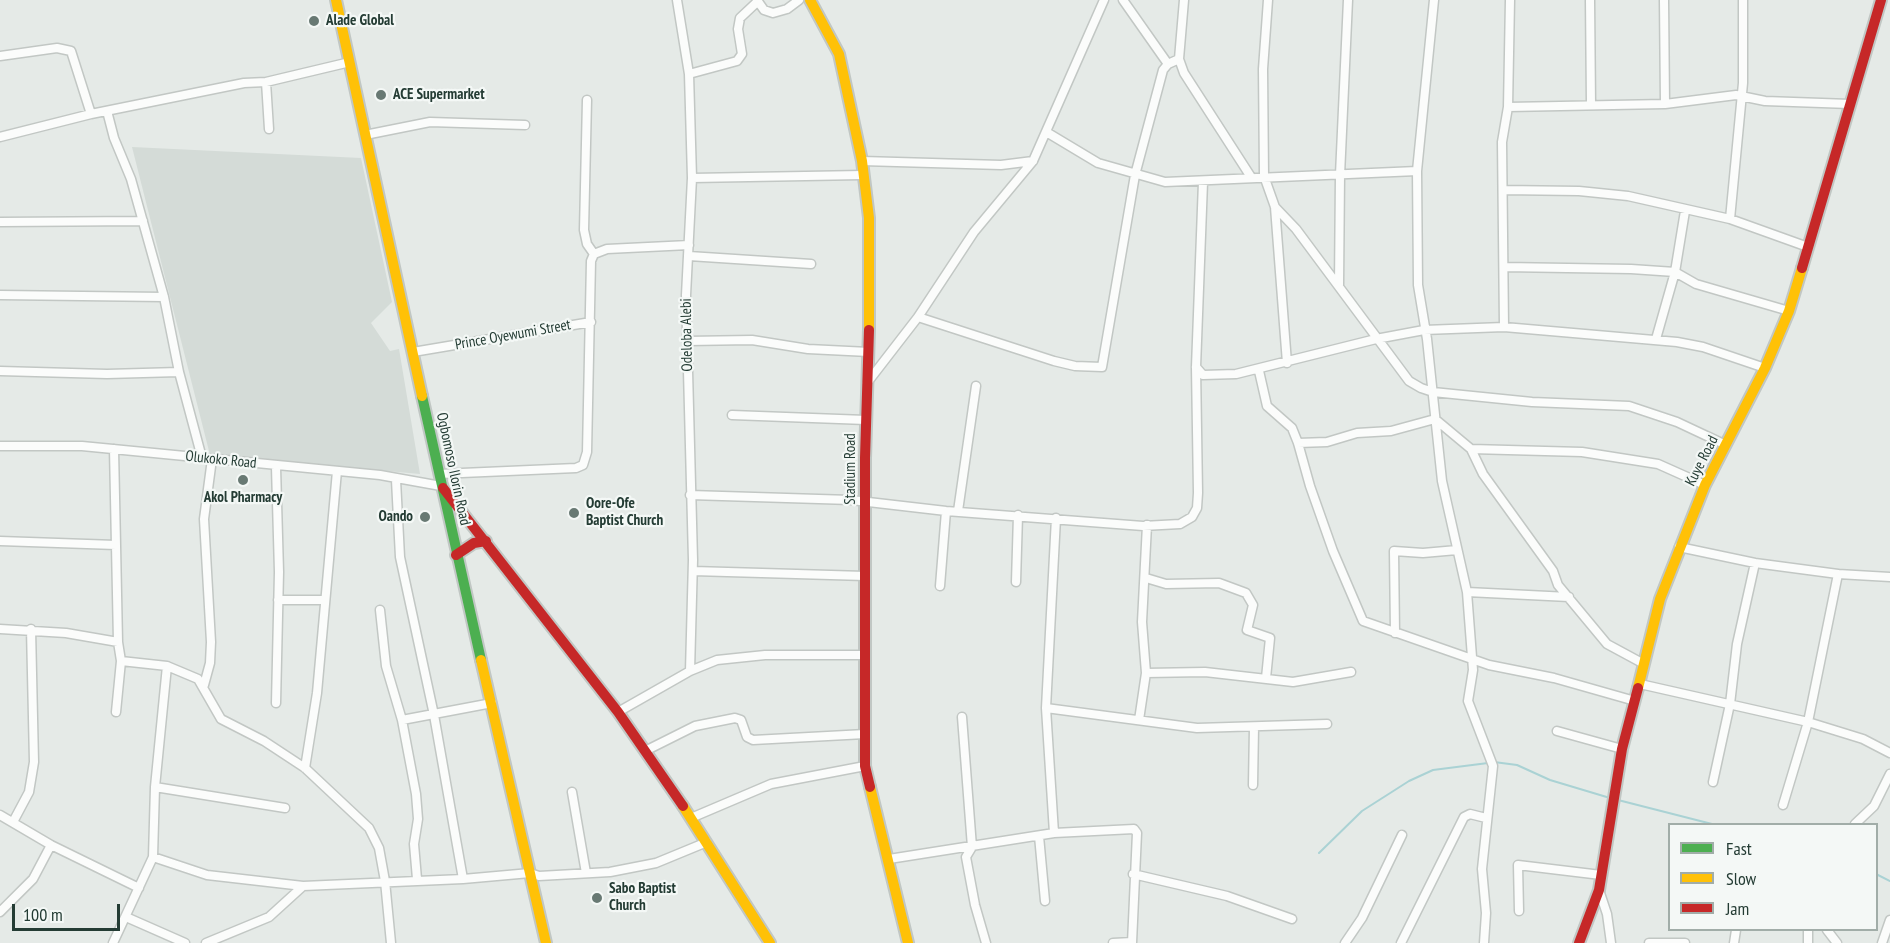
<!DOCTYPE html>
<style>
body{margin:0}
#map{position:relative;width:1890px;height:943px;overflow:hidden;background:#e5eae7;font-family:"PT Sans Narrow",sans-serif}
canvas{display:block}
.legend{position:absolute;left:1668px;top:823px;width:210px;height:108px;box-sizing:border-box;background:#f4f8f6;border:2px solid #a1ada8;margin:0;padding:8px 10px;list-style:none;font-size:18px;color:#243c34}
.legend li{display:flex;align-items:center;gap:12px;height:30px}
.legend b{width:30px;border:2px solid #a1ada8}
.scale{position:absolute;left:12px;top:904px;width:108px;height:27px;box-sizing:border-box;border:3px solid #243c34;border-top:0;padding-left:8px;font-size:18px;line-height:21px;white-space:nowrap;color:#243c34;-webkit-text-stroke:4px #f4f8f6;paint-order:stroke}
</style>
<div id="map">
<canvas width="1890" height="943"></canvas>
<ul class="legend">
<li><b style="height:8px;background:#4caf50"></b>Fast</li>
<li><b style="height:8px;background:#ffc107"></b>Slow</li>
<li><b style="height:8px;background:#c62828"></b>Jam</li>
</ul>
<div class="scale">100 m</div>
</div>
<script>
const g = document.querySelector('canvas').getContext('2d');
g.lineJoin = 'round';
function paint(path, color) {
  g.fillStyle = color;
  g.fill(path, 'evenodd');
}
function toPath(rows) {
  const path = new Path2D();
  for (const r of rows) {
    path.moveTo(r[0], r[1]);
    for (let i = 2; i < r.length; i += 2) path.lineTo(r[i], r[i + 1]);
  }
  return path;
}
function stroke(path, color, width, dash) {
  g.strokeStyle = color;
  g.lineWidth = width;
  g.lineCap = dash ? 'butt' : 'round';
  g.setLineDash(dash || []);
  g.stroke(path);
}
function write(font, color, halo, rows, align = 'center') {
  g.font = font + ' "PT Sans Narrow",sans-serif';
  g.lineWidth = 4.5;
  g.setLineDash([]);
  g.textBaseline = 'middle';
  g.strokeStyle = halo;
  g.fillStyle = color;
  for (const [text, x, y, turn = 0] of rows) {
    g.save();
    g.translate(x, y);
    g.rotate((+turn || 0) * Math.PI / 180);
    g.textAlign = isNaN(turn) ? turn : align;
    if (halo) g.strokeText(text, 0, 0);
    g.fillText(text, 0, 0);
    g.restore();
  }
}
paint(toPath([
 [132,147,361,158,392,302,371,323,390,351,399,349,420,474,210,455]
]), '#d4dbd7');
stroke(toPath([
 [1494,762,1517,765,1550,780,1610,798],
 [1618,800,1712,824],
 [1319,853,1362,811,1409,781,1433,770,1488,763],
 [1876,874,1890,881]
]), '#aad2d4', 2);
const street = toPath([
 [677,0,689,74,692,178,686,295,693,560,690,671],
 [757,0,764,10,773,13,787,9,799,0],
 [1123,0,1168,64],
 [1184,0,1179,59,1184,73,1251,177],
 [1268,0,1263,69,1264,176,1275,207,1287,363],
 [1434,0,1417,171,1418,285,1427,339,1442,481,1467,592,1473,670,1468,701,1493,766,1482,869,1486,913,1484,943],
 [1590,0,1591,104],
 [1664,0,1665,104],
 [0,56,57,48,71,51,91,114],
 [689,74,737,61,742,54,738,29,740,18,757,2],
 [266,82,269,129],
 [587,100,584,230,587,244,594,254],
 [1508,107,1665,104,1736,95,1765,101,1850,104],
 [107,111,114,138,131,179,164,297,179,372,202,458],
 [1048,133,1098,163,1165,182,1417,171],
 [365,135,430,122,525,125],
 [0,137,91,114,244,83,266,82,350,62],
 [862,161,1001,165,1033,161],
 [692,178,862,175],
 [1503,190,1579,191,1628,196,1730,219,1808,247],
 [1275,207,1296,229,1409,381,1421,388,1433,392,1532,402,1629,406,1677,422,1726,445],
 [1730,219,1743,83,1743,0],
 [0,222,143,221],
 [689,256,811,264],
 [1504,267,1631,269,1675,272,1696,284,1789,311],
 [1339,285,1340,175,1348,0],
 [0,295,164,297],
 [918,317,1054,361,1075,366,1102,367,1135,175,1163,70,1168,64,1179,59],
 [1504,327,1502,142,1508,107,1510,0],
 [1656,339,1675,272,1685,211],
 [687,341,752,340,808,349,869,352],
 [413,352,591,322],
 [1196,367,1203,375,1236,374,1376,339,1424,330,1504,327,1677,342,1703,347,1765,368],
 [0,371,107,374,179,372],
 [1259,371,1267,406,1292,428,1298,443,1310,486,1333,551,1363,621,1489,665,1554,678,1635,701],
 [867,383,918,317,974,232,1033,161,1104,0],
 [732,415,866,420],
 [1298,443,1327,442,1357,433,1391,431,1435,419,1471,449,1483,474,1553,571,1558,585,1607,644,1644,664],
 [0,446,82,446,380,475,441,486],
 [114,449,118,642,121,661,116,712],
 [1471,449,1582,452,1658,464,1705,485],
 [439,474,576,468,583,465,587,452,591,261,594,254,607,249,689,245],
 [396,480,400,557,434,715,463,879],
 [690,495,851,500,946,511,1143,526,1180,524,1192,517,1197,508,1198,493,1196,367,1203,182],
 [958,511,976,386],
 [0,541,116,545],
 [1679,547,1755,563,1838,574,1890,577],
 [693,571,865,576],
 [1146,578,1166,584,1219,583,1246,593,1253,605,1247,630,1270,638,1266,678],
 [1016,582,1018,515],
 [940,586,946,511],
 [1467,592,1569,597],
 [278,600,324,600],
 [380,610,386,666,402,720,416,794,418,819,414,844,417,879],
 [0,629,66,633,118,642],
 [1395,633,1394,551,1423,553,1457,550],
 [121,661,167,666,198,679,221,719,264,741,305,768,369,828,379,848,385,881,391,943],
 [1146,673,1205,672,1293,682,1351,672],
 [1640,684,1808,722,1863,739,1890,753],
 [204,685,210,663,211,642,204,519,212,459],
 [276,703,279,572,276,467],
 [1046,708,1197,728,1327,724],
 [618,712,690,671,717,660,765,655,865,655],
 [962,717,972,847,966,857,975,905,986,943],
 [402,720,492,703],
 [1139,720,1146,673,1142,622,1147,525],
 [1557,731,1622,749],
 [645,751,695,726,735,718,741,720,747,737,753,740,865,734],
 [305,768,317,693,337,471],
 [1713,782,1730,704,1737,644,1755,563],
 [1253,785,1254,727],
 [155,787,285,808],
 [572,792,586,873],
 [1783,805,1808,722,1838,574],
 [0,815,51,845,139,888],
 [691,818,771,784,865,766],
 [13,822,29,792,34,762,31,629],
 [1855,824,1874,806,1890,774],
 [1054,833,1046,708,1056,518],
 [1039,836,1045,901],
 [153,857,207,875,303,886,463,879,530,873,539,876,610,872,656,863,707,842],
 [889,859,1054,833,1134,829,1137,833,1132,943],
 [1133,874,1227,896,1292,919],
 [1599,890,1607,914,1611,943],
 [1519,911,1518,865,1601,875],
 [0,912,33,879,51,845],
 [126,917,185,943],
 [1827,930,1837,943],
 [113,943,153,857,155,787,167,666],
 [206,943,269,917,302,887],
 [1113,943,1132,942],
 [1345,943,1362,918,1402,835],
 [1401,943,1464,817,1470,814,1486,818],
 [1649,943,1685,943],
 [1734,943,1736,930],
 [1808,943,1808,930],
 [1882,943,1890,920]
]);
const fast = toPath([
 [422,396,481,660]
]);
const slow = toPath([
 [336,0,422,396],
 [810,0,839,54,862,161,869,218,869,330],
 [481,660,546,943],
 [1638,688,1660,599,1705,485,1765,368,1789,311,1802,268],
 [870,787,908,943],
 [683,806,770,943]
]);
const jam = toPath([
 [1802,268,1881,0],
 [869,330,865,458,865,766,870,787],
 [443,488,618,712,683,806],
 [456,555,474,543,486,541],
 [1579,943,1599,890,1622,749,1638,688]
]);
stroke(street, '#c2c7c4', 11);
stroke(fast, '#c1c7c4', 14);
stroke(slow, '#c1c7c4', 14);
stroke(jam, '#c1c7c4', 14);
stroke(street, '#fbfcfb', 8);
stroke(fast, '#4caf50', 10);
stroke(slow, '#ffc107', 10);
stroke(jam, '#c62828', 10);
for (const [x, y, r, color] of [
 [314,21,6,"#687973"],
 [381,95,6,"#687973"],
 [243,480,6,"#687973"],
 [574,513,6,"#687973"],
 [425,517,6,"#687973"],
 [597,898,6,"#687973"]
]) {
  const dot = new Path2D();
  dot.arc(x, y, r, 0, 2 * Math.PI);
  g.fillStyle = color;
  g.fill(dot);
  stroke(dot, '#f4f8f6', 2);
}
write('bold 15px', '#243c34', '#f4f8f6', [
 ["Alade Global",326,21],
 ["ACE Supermarket",393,95],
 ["Akol Pharmacy",243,498,"center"],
 ["Oore-Ofe",586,504],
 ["Baptist Church",586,521],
 ["Oando",413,517,"right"],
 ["Sabo Baptist",609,889],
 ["Church",609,906]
], 'left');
write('15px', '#243c34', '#f4f8f6', [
 ["Prince Oyewumi Street",513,335,-10],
 ["Odeloba Alebi",687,335,-91],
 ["Olukoko Road",221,460,6],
 ["Kuye Road",1702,461,-63],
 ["Ogbomoso Ilorin Road",453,469,78],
 ["Stadium Road",851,469,-90]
]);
</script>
